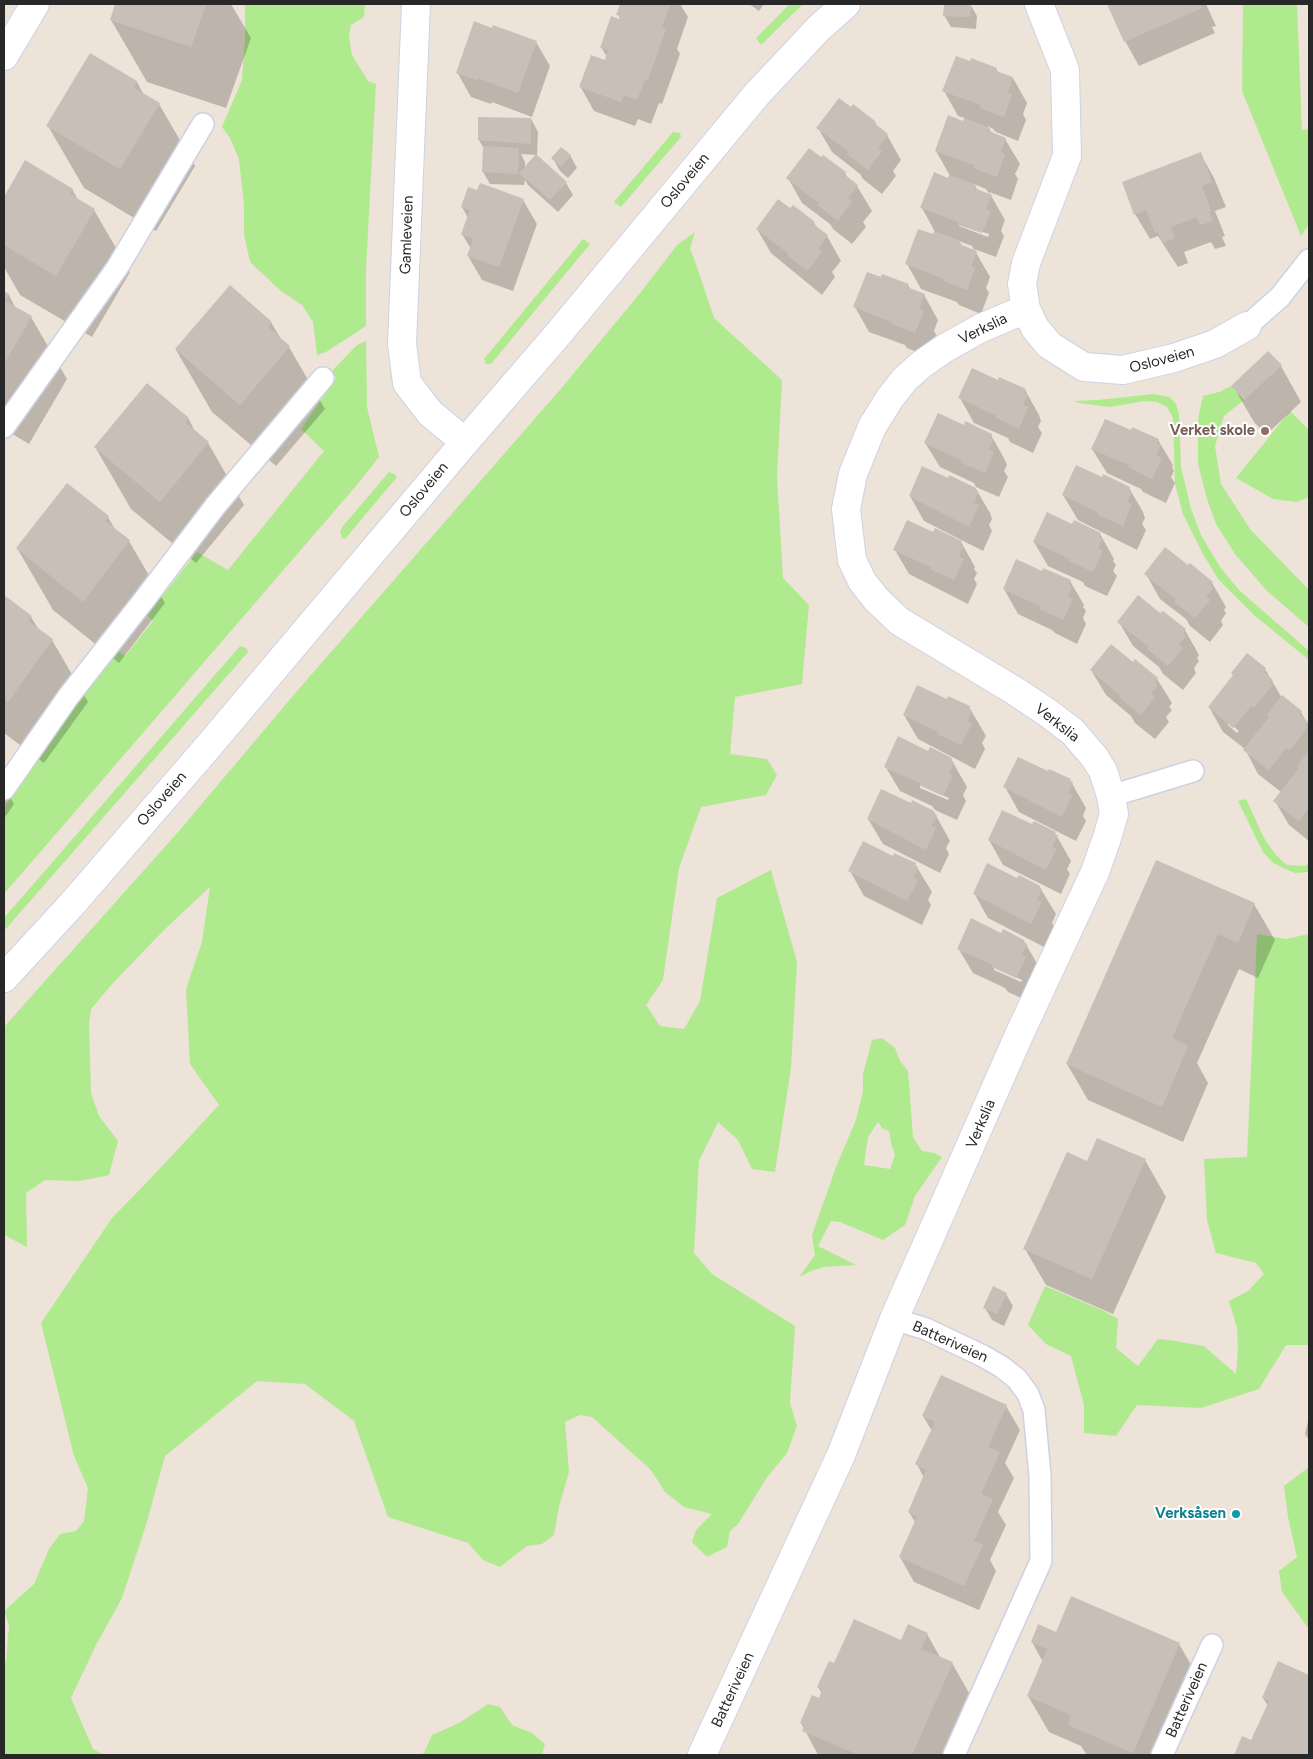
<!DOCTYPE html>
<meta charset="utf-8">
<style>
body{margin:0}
#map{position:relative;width:1313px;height:1759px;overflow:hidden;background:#ede3d8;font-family:Figtree,sans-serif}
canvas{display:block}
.frame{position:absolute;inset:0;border:5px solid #282828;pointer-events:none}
</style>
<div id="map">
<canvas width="1313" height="1759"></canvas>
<div class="frame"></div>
</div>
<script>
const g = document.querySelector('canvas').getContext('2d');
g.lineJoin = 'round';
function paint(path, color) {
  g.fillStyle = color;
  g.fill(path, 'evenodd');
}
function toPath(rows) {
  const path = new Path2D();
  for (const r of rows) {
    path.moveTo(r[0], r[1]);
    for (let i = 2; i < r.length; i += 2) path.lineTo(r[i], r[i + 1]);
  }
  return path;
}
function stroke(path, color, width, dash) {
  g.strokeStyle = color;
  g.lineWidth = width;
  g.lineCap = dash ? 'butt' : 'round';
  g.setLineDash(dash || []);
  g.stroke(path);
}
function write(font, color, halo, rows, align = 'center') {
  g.font = font + ' Figtree,sans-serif';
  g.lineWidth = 4;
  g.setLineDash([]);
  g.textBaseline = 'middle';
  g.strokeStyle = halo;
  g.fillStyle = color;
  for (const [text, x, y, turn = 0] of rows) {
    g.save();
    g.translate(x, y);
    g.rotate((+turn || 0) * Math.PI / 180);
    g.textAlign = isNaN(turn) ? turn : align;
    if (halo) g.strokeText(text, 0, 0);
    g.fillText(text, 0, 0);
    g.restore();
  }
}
paint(toPath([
 [245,4,365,4,364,17,351,25,349,36,352,55,368,81,376,84,366,269,366,326,326,352,317,355,313,322,302,305,281,291,250,262,244,234,244,205,239,159,230,138,222,127,242,80,245,39],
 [790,4,803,4,761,45,756,38],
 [1243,4,1297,4,1302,130,1309,129,1309,224,1301,236,1242,91],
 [673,132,680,133,681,137,621,207,614,202],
 [695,232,690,249,695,261,714,318,782,380,777,476,783,578,809,605,802,684,735,697,730,754,767,759,777,775,766,795,701,807,679,868,663,980,646,1005,660,1026,684,1029,700,1001,717,898,771,870,797,962,791,1068,775,1172,752,1169,738,1140,718,1122,699,1161,694,1253,712,1274,795,1326,790,1403,797,1426,787,1453,768,1476,738,1524,730,1531,727,1547,707,1557,692,1542,696,1530,712,1514,684,1507,665,1492,651,1470,592,1417,580,1415,565,1422,569,1472,559,1507,554,1535,542,1544,527,1546,500,1567,483,1560,468,1543,388,1517,354,1421,305,1384,257,1381,165,1456,146,1525,122,1598,96,1645,71,1698,93,1749,104,1755,4,1755,4,1661,6,1662,9,1625,4,1611,34,1584,49,1549,60,1534,76,1531,84,1521,88,1488,74,1456,41,1323,112,1218,152,1177,219,1105,190,1064,186,989,202,942,210,887,164,930,113,983,91,1009,89,1024,91,1093,99,1116,118,1141,109,1175,80,1181,45,1180,26,1193,27,1247,4,1235,4,1027,179,831,297,691,559,391,641,292,677,245],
 [583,239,590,244,491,364,486,364,484,359],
 [366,341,367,407,379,457,356,486,4,894,4,808,53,735,118,651,125,656,153,621,147,615,197,552,228,570,324,451,301,429,336,378,332,371,357,345],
 [1231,386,1244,400,1224,416,1215,446,1221,484,1250,529,1309,590,1309,627,1267,591,1235,554,1216,524,1207,499,1198,464,1198,419,1202,401,1203,396,1219,392],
 [1153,394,1170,397,1176,404,1179,414,1181,467,1191,509,1201,535,1220,567,1239,590,1309,651,1309,660,1254,615,1218,579,1203,554,1183,514,1175,484,1173,418,1167,407,1157,402,1145,401,1110,407,1079,403,1074,401,1098,400],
 [1290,411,1309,430,1309,497,1297,502,1273,499,1236,478],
 [389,472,394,474,397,477,345,539,342,538,340,532,343,526],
 [240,646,246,648,248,652,4,931,4,918],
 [1246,799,1264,838,1276,855,1287,865,1304,866,1309,864,1309,872,1295,873,1273,863,1263,852,1238,801],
 [1257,934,1286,939,1309,934,1309,1345,1286,1345,1259,1389,1201,1408,1137,1405,1116,1436,1084,1433,1084,1405,1071,1356,1046,1344,1028,1325,1045,1286,1102,1310,1118,1319,1116,1348,1138,1366,1158,1339,1169,1340,1204,1346,1236,1374,1238,1350,1237,1328,1229,1301,1248,1291,1264,1274,1256,1263,1216,1253,1207,1220,1204,1159,1247,1157],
 [882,1038,895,1048,900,1061,908,1071,913,1137,922,1151,934,1153,942,1157,915,1196,905,1225,883,1240,840,1222,831,1221,818,1246,856,1265,824,1267,811,1271,799,1277,815,1255,812,1235,836,1167,856,1120,863,1091,863,1074,872,1040],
 [878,1122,882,1128,889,1131,891,1143,895,1155,890,1169,864,1165,868,1137],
 [1309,1467,1309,1629,1282,1592,1279,1571,1297,1557,1288,1517,1284,1486],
 [488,1704,500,1707,512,1725,532,1733,545,1744,542,1755,419,1755,424,1753,432,1735,459,1723]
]), '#b0ea8e');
paint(toPath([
 [116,4,231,4,251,38,226,108,147,82,111,20],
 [622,4,680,4,688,17,677,49,680,54,662,104,659,103,651,124,638,119,635,126,594,111,580,86,605,61,607,57,601,47,621,21,618,14],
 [749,4,764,4,759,11],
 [945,4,970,4,977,16,976,29,951,27,944,15],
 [1109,4,1206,4,1216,26,1212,27,1215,33,1139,66,1125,41],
 [492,30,536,42,550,66,532,117,492,102,491,104,471,97,457,72],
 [90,55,137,82,144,95,159,104,195,166,156,231,84,188,48,126],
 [996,69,999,73,1013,78,1027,103,1023,114,1026,120,1018,141,996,132,993,129,988,126,992,134,1005,139,1020,164,1015,174,1018,179,1011,200,989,192,1005,220,1001,231,1004,236,996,257,974,249,990,277,986,288,989,293,981,314,959,305,957,302,921,289,907,264,934,236,935,232,922,208,949,180,950,176,936,151,963,123,965,118,958,116,944,91],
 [974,184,986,189,990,195,978,191],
 [959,224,989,234,988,237,959,226],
 [959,241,972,246,975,252,963,247],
 [851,109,875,122,878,128,887,135,901,160,893,171,896,176,882,194,863,179,860,174,832,152,818,128],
 [531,119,538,132,537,157,566,183,573,195,558,212,528,185,525,180,524,185,490,184,483,172,484,149,479,140],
 [521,154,536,155,525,168,525,162],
 [1200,153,1214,178,1226,207,1215,211,1225,236,1222,237,1226,246,1215,249,1211,242,1184,252,1188,263,1178,267,1158,236,1150,239,1135,214],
 [570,155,577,168,568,178,560,171,553,159],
 [821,159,845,173,848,179,857,186,872,211,863,222,866,227,852,244,833,229,830,224,802,203,788,178],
 [26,162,72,189,79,202,94,210,130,272,92,337,20,295,4,267,4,200],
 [523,200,537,224,513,291,482,280,468,256,471,249,462,234,468,218,462,207],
 [791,210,814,223,818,229,827,236,841,261,832,272,835,277,822,295,771,253,757,229],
 [908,285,911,290,924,295,938,320,934,331,937,336,929,357,907,348,905,345,869,332,855,307],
 [4,293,9,295,16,309,31,317,67,379,29,444,4,429],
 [271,322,282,341,289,347,325,409,276,466,212,412,176,350],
 [1281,366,1301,402,1266,435,1254,422,1233,386],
 [998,382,1025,390,1039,415,1041,421,1038,427,1042,433,1033,453,1010,442,1008,438,974,423,960,398],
 [188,418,196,433,208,443,244,505,196,563,131,509,95,447],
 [964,426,991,435,1005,460,1007,465,1004,471,1008,477,999,497,976,487,974,483,940,467,925,443],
 [1131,432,1158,440,1173,465,1172,467,1174,471,1171,477,1175,483,1166,503,1143,492,1141,489,1107,473,1092,449],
 [1102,478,1129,488,1143,512,1145,518,1142,524,1146,530,1137,550,1078,520,1063,495],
 [949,479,976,489,990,513,992,519,989,525,992,531,983,551,924,521,910,496],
 [108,517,116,531,129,541,165,603,119,663,53,610,17,548],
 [934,534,961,542,975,567,974,569,977,573,974,579,977,584,968,604,909,574,895,550],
 [1100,534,1114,559,1113,561,1116,565,1113,571,1117,576,1107,596,1085,586,1083,582,1048,566,1034,542],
 [1043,572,1070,581,1084,605,1083,607,1086,611,1083,618,1086,624,1077,644,1055,633,1052,630,1018,614,1004,589],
 [1146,574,1212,583,1226,607,1224,610,1226,613,1221,621,1223,625,1210,642,1190,626,1186,619,1160,599],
 [4,597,31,617,39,630,52,640,88,702,44,763,4,733],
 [1161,615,1185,630,1199,655,1197,658,1199,661,1194,668,1196,673,1183,690,1163,674,1159,667,1133,646,1119,622],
 [1247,655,1265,669,1282,698,1301,712,1309,726,1309,841,1289,825,1275,801,1281,792,1258,774,1245,749,1223,732,1209,707,1234,676],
 [1228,722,1239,731,1237,733,1228,725],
 [1134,664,1157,679,1172,703,1169,707,1172,710,1166,717,1169,722,1155,739,1135,723,1131,716,1106,695,1091,670],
 [947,701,969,707,986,736,982,743,985,749,975,769,918,739,904,715],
 [929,753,951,759,967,787,963,795,966,801,957,820,935,810,932,806,900,791,885,766],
 [920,785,949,798,948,800,920,788],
 [1048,773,1070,780,1086,808,1083,816,1086,821,1076,841,1019,812,1005,787],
 [4,787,14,804,4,819],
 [913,802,934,812,950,841,946,848,949,854,940,873,883,844,868,819,912,805],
 [1033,826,1055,833,1071,861,1067,869,1070,874,1061,894,1003,865,989,840],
 [893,857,915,864,932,892,928,900,931,905,922,925,864,896,850,871],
 [1157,861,1254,904,1275,940,1258,978,1239,969,1197,1063,1208,1083,1183,1142,1088,1100,1067,1064],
 [1018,880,1039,886,1056,914,1052,923,1055,928,1046,948,988,918,974,893],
 [1002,935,1024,941,1040,969,1030,1002,1008,992,1005,988,973,973,958,948],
 [994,967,1022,980,1021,982,994,970],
 [1098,1139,1145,1160,1166,1197,1113,1314,1046,1285,1025,1249,1087,1163],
 [1006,1294,1013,1306,1004,1326,992,1320,985,1308],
 [1006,1406,1020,1430,1005,1463,1014,1478,998,1512,1006,1525,990,1560,996,1571,979,1610,914,1582,900,1557,915,1522,909,1512,924,1478,917,1464,932,1431,923,1416],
 [1309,1417,1309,1440,1305,1434],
 [927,1634,941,1659,952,1663,973,1700,949,1755,818,1755,801,1723,819,1699,822,1694,818,1687,835,1665],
 [1057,1634,1179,1644,1200,1680,1168,1755,1087,1755,1081,1746,1049,1732,1028,1696,1043,1662,1032,1642],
 [1279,1662,1309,1676,1309,1755,1235,1755,1243,1738,1252,1742,1268,1706,1263,1698]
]), '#0003');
paint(toPath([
 [115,4,206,4,191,47,110,20],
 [620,4,670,4,662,27,666,29,648,80,645,79,637,100,624,95,621,102,579,87,591,55,605,60,608,50,600,48,611,16,619,19,621,16,616,15],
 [944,4,971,4,970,17,943,16],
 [1107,4,1200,4,1202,8,1124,42],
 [474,21,492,28,493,25,537,41,518,93,478,78,477,80,456,73],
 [90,53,137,81,134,88,160,103,120,169,46,126],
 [956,56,970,61,971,58,997,68,996,71,1013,77,1008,92,1012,94,1004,117,980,108,981,105,942,91],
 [839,98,851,107,853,104,875,121,874,123,888,134,878,148,882,151,868,170,847,154,849,152,816,128],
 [948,115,963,121,964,118,990,128,989,131,1006,138,1001,152,1005,154,997,177,973,168,974,165,935,151],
 [478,117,531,118,531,144,478,140],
 [483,146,519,148,518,174,482,172],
 [561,147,571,155,561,167,551,158],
 [809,148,821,157,823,155,846,172,844,174,858,185,848,198,852,201,838,221,817,205,819,203,786,178],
 [1201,152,1212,182,1202,186,1211,211,1209,212,1213,221,1200,225,1197,217,1171,227,1175,238,1162,243,1158,232,1155,233,1146,210,1134,215,1122,182],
 [536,154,567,182,550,200,519,173],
 [25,160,73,189,70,194,95,209,56,276,4,245,4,197],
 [934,172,948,178,949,175,976,185,974,188,992,195,986,209,991,211,982,233,958,225,959,222,920,208],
 [480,183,524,199,499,267,467,256,473,239,461,234,470,210,461,207,468,187,477,190],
 [778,199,790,208,793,205,815,222,813,224,828,235,818,249,822,252,807,271,787,255,788,253,756,229],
 [918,229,933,234,934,231,961,241,959,244,977,251,971,266,975,268,967,290,943,281,944,279,905,264],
 [867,272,881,277,882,274,909,284,907,287,925,294,919,308,924,311,915,333,891,324,892,322,853,307],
 [230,285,272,322,268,327,290,346,240,405,175,349],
 [4,291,9,294,5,301,32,316,4,364],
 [1268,351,1282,365,1244,400,1231,386],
 [972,368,998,380,999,377,1026,389,1024,393,1028,395,1023,405,1028,407,1019,429,995,417,995,415,958,398],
 [147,383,189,418,185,422,209,442,160,502,94,447],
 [938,413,964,425,965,421,992,434,990,438,994,439,989,449,994,452,985,473,960,462,961,460,924,443],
 [1105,419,1131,430,1132,427,1159,439,1157,444,1161,445,1156,455,1162,458,1152,479,1128,467,1129,465,1091,449],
 [1076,465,1102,477,1103,474,1130,487,1128,490,1132,492,1127,502,1132,504,1123,526,1098,515,1099,513,1062,495],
 [922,466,948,478,949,475,976,488,975,491,978,493,974,503,979,505,969,527,909,496],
 [67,483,109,516,105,521,130,540,83,602,16,548],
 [1047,512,1072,524,1074,520,1101,533,1099,537,1102,539,1098,548,1103,551,1093,572,1069,561,1070,559,1033,542],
 [907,520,933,532,935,528,962,541,960,545,963,547,959,557,964,559,954,580,930,569,931,567,893,550],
 [1165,547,1188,565,1190,563,1213,582,1210,585,1213,588,1206,597,1210,600,1195,618,1174,602,1176,599,1144,574],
 [1016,559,1042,571,1043,568,1071,580,1069,584,1072,586,1068,596,1073,598,1063,620,1039,609,1040,606,1003,589],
 [4,595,32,616,28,621,53,639,8,702,4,699],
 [1138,595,1160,613,1163,611,1186,629,1183,633,1186,636,1179,644,1183,648,1168,666,1147,649,1149,647,1117,622],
 [1111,644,1133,662,1135,659,1158,678,1155,682,1158,685,1151,693,1155,697,1141,715,1120,698,1121,696,1090,670],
 [1247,653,1266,668,1264,672,1273,680,1270,683,1273,684,1254,708,1251,706,1233,728,1208,707,1233,675,1231,673],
 [917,685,947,699,948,696,970,706,969,709,972,710,967,721,972,723,961,745,937,734,938,732,903,715],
 [1282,695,1302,711,1299,714,1308,722,1306,725,1308,727,1290,750,1286,748,1269,770,1243,750,1269,717,1267,715],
 [898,736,928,751,930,747,952,758,951,761,954,762,949,773,953,775,943,796,919,785,920,783,884,767],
 [1309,751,1309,808,1299,821,1273,801,1299,768,1297,766],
 [1018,757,1048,771,1049,769,1071,779,1070,781,1073,782,1068,794,1072,795,1062,817,1003,787],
 [881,789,911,803,912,800,934,811,933,813,937,815,931,826,936,828,926,850,867,819],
 [1002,810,1032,824,1034,821,1056,832,1054,834,1058,835,1052,847,1057,848,1046,870,988,840],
 [863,841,893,856,894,853,916,863,915,866,918,867,913,878,918,880,907,901,848,871],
 [1156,860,1255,903,1238,943,1218,934,1172,1038,1188,1046,1162,1107,1066,1064],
 [987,863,1017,878,1019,875,1040,886,1040,888,1042,889,1037,900,1042,902,1031,924,973,894],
 [971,918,1001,933,1003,929,1024,940,1024,943,1027,944,1022,955,1026,957,1016,978,992,967,993,965,957,949],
 [1097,1138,1146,1159,1092,1279,1023,1249,1067,1152,1087,1161],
 [993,1286,1007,1293,997,1314,983,1308],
 [941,1375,1007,1405,988,1447,1000,1452,981,1494,993,1499,974,1541,983,1545,964,1586,899,1557,917,1516,908,1512,926,1470,915,1464,935,1422,922,1416],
 [1071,1596,1180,1643,1133,1753,1068,1725,1071,1715,1027,1696,1047,1649,1031,1642,1038,1624,1056,1632],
 [854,1619,901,1640,908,1624,928,1633,921,1649,953,1662,912,1755,859,1755,802,1731,805,1725,800,1723,812,1695,819,1698,822,1690,817,1687,829,1661,834,1663],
 [1278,1661,1309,1675,1309,1755,1234,1755,1242,1736,1251,1740,1269,1701,1262,1698]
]), '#c8c0b8');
const service = toPath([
 [1247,326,1280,297,1309,260],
 [4,427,117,268,203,124],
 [4,789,68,697,144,600,216,505,323,378],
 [1111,796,1193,771],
 [894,1319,926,1329,983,1356,1002,1367,1017,1379,1028,1394,1034,1410,1040,1476,1041,1561,954,1755],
 [1162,1755,1212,1645]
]);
const minor = toPath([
 [416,4,402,344,407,383,430,413,465,442],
 [1039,4,1065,70,1067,156,1026,263,1022,284,1026,309,1035,328,1049,345,1084,367,1123,370,1174,358,1215,344,1247,326],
 [4,56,35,4],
 [702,1755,841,1455,894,1319,1019,1035,1095,872,1107,838,1114,814,1111,796,1103,771,1095,758,1073,732,1048,713,1015,691,899,621,876,599,862,581,852,560,846,509,853,474,872,427,890,398,905,379,922,364,945,348,981,328,1026,309]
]);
const tertiary = toPath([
 [4,978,73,903,207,748,465,442,559,333,757,94,819,28,846,4]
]);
stroke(service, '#cdd2e3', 24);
stroke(minor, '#cdd2e3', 30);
stroke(tertiary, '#cdd2e3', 30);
stroke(service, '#fff', 21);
stroke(minor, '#fff', 28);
stroke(tertiary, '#fff', 28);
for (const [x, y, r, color] of [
 [1265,431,5,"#8d6e63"],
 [1236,1514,5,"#0f9aa8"]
]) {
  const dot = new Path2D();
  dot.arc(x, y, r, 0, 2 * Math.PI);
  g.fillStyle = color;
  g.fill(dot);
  stroke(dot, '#fff', 2);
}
write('15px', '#282828', '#fff', [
 ["Osloveien",685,181,-50],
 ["Gamleveien",407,235,-88],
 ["Verkslia",983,329,-26],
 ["Osloveien",1162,360,-15],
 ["Osloveien",424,490,-50],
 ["Verkslia",1057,723,38],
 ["Osloveien",162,799,-49],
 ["Verkslia",981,1124,-67],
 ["Batteriveien",950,1342,24],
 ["Batteriveien",733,1690,-65],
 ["Batteriveien",1187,1700,-66]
]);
write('bold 15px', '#785e54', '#fff', [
 ["Verket skole",1255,431]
], 'right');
write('bold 15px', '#0d838f', '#fff', [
 ["Verksåsen",1226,1514]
], 'right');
</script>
